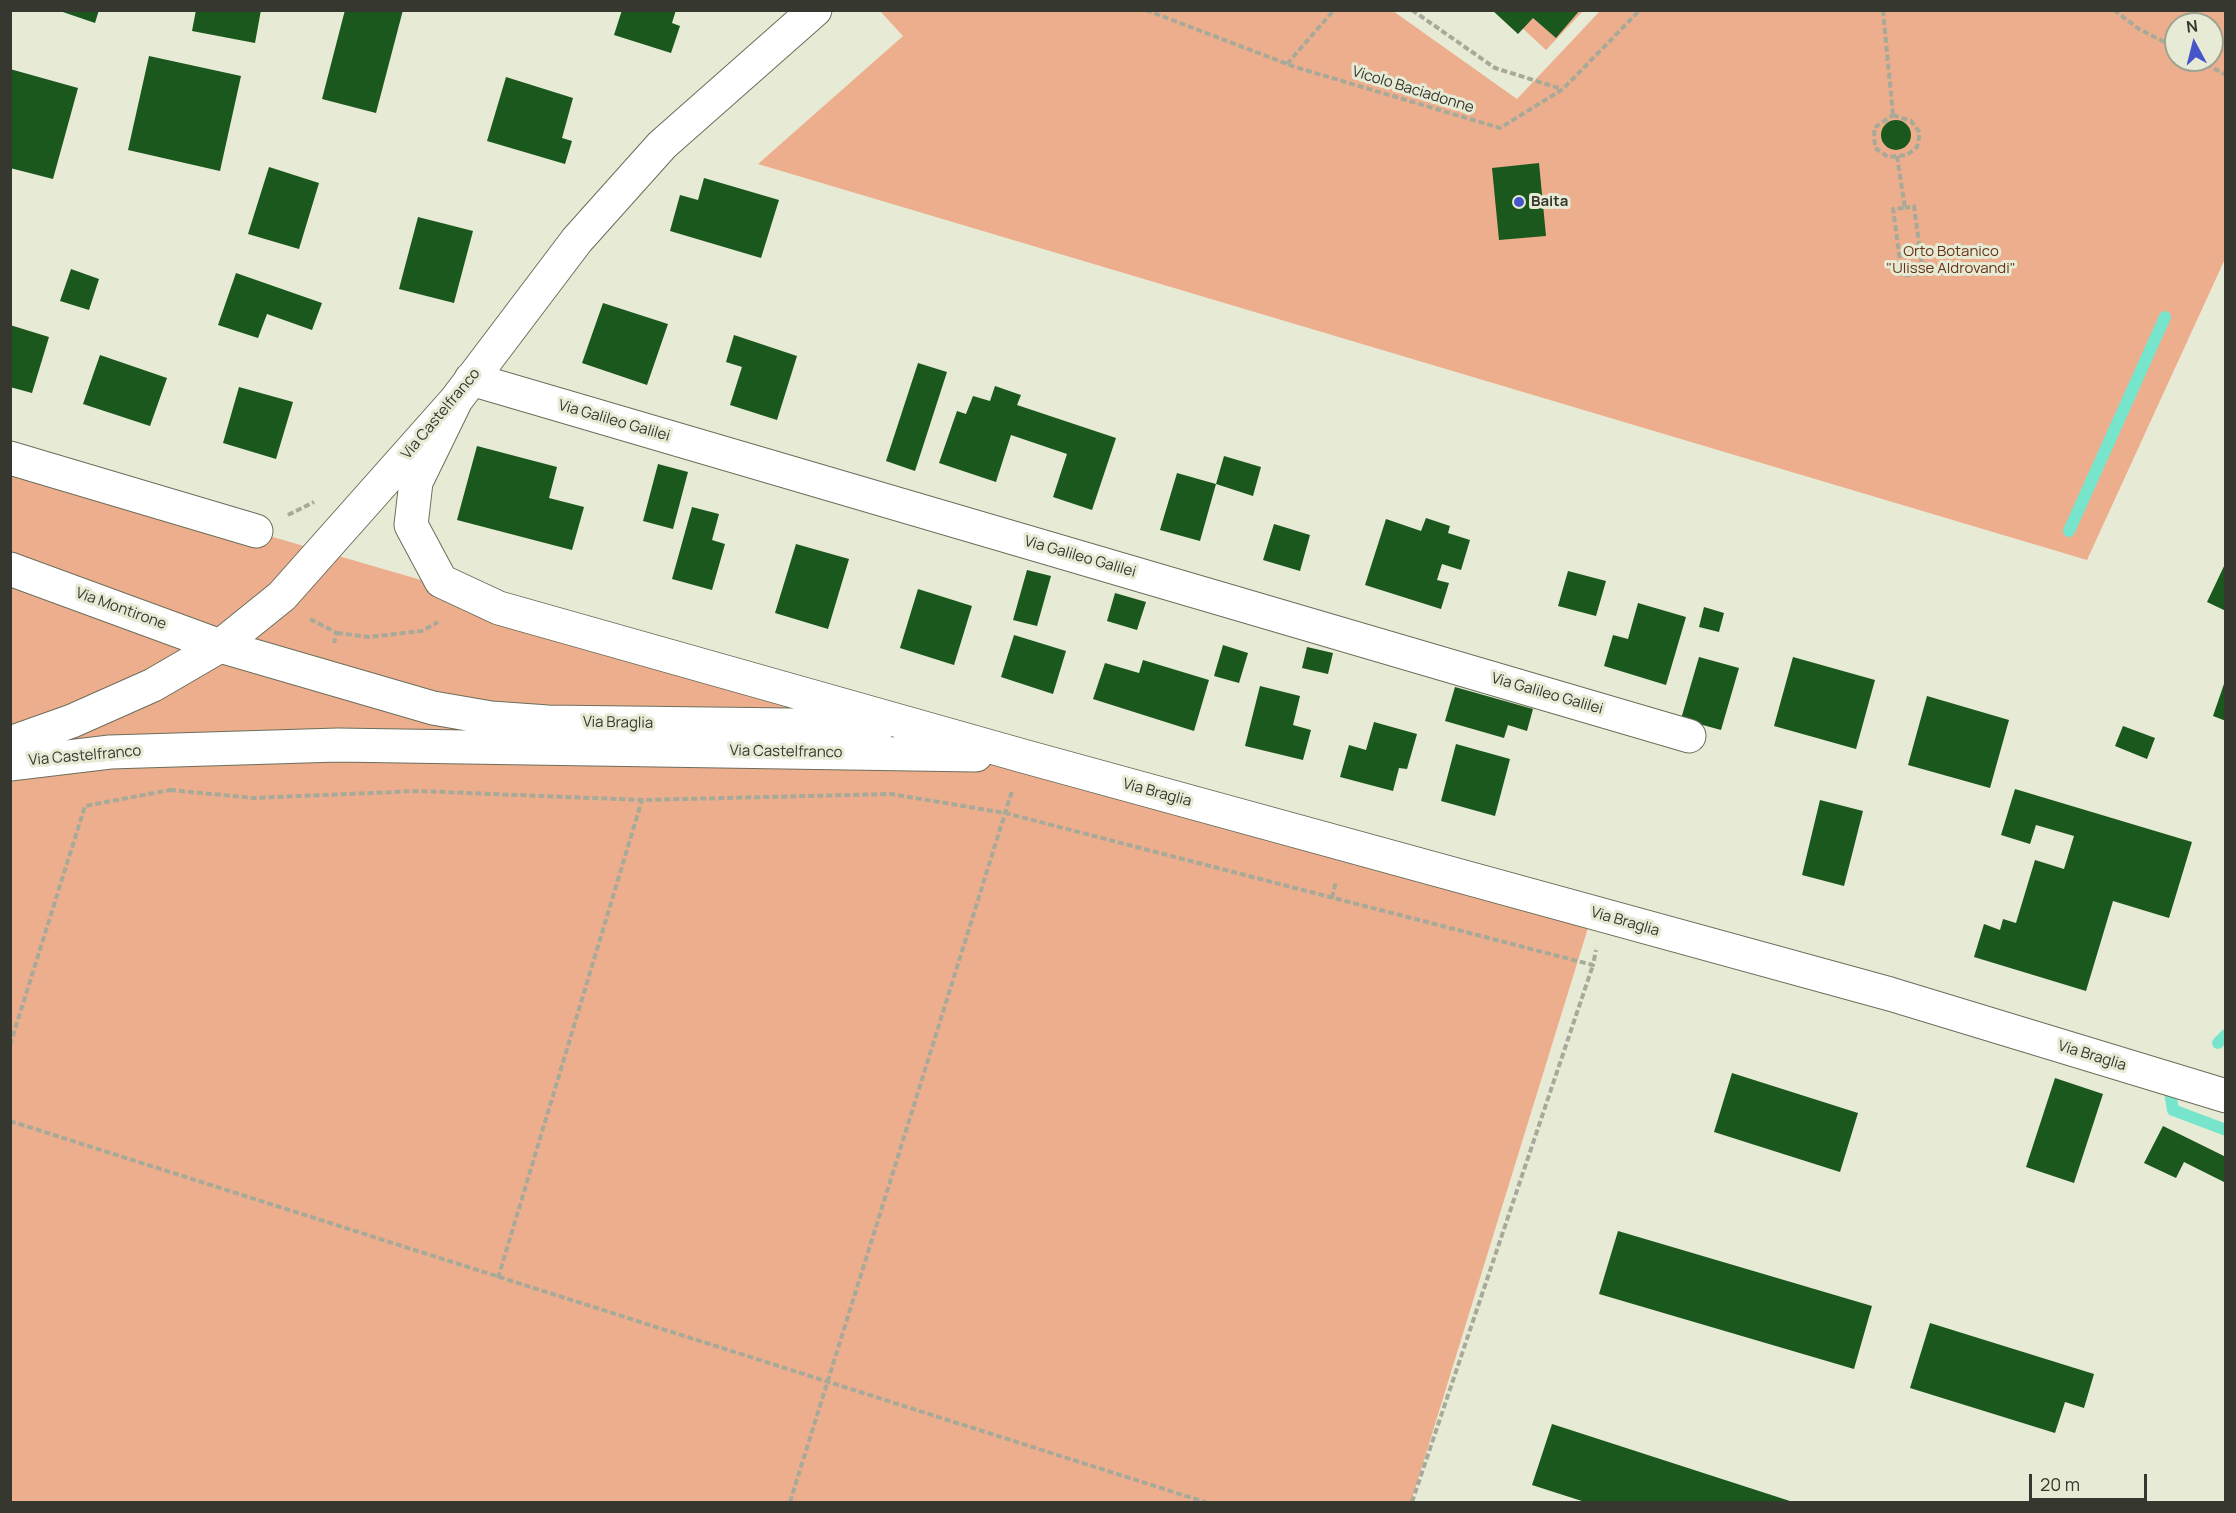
<!DOCTYPE html>
<style>
body{margin:0}
#map{position:relative;width:2236px;height:1513px;overflow:hidden;background:#e7ead4;font-family:Manrope,sans-serif}
canvas{display:block}
.frame{position:absolute;inset:0;border:12px solid #36372e;pointer-events:none}
.north{position:absolute;left:2164px;top:12px;width:60px;height:60px;box-sizing:border-box;background:#e7ead4;border:2px solid #a0a292;border-radius:50%;rotate:353deg;font-size:16px;font-weight:700;line-height:24px;text-align:center;color:#36372e}
.north::after{content:'';display:block;margin:auto;width:21px;height:27px;background:#4655ca;clip-path:polygon(50% 0,100% 100%,50% 72%,0 100%)}
.scale{position:absolute;left:2029px;top:1474px;width:118px;height:27px;box-sizing:border-box;border:3px solid #36372e;border-top:0;padding-left:8px;font-size:18px;line-height:21px;white-space:nowrap;color:#36372e;-webkit-text-stroke:4px #e7ead4;paint-order:stroke}
</style>
<div id="map">
<canvas width="2236" height="1513"></canvas>
<div class="frame"></div>
<div class="north">N</div>
<div class="scale">20 m</div>
</div>
<script>
const g = document.querySelector('canvas').getContext('2d');
g.lineJoin = 'round';
function paint(path, color) {
  g.fillStyle = color;
  g.fill(path, 'evenodd');
}
function toPath(rows) {
  const path = new Path2D();
  for (const r of rows) {
    if (r.length === 3) {
      path.moveTo(r[0] + r[2], r[1]);
      path.arc(r[0], r[1], r[2], 0, 2 * Math.PI);
      continue;
    }
    path.moveTo(r[0], r[1]);
    for (let i = 2; i < r.length; i += 2) path.lineTo(r[i], r[i + 1]);
  }
  return path;
}
function stroke(path, color, width, dash) {
  g.strokeStyle = color;
  g.lineWidth = width;
  g.lineCap = dash ? 'butt' : 'round';
  g.setLineDash(dash || []);
  g.stroke(path);
}
function write(font, color, halo, rows, align = 'center') {
  g.font = font + ' Manrope,sans-serif';
  g.lineWidth = 6;
  g.setLineDash([]);
  g.textBaseline = 'middle';
  g.strokeStyle = halo;
  g.fillStyle = color;
  for (const [text, x, y, turn = 0] of rows) {
    g.save();
    g.translate(x, y);
    g.rotate((+turn || 0) * Math.PI / 180);
    g.textAlign = isNaN(turn) ? turn : align;
    if (halo) g.strokeText(text, 0, 0);
    g.fillText(text, 0, 0);
    g.restore();
  }
}
paint(toPath([
 [880,11,1393,11,1517,99,1600,11,2225,11,2225,259,2087,560,758,164,903,36],
 [2176,24,2212,24,2212,60,2176,60],
 [1504,11,1583,11,1546,50],
 [11,461,466,593,1596,902,1411,1502,11,1502]
]), '#edae8e');
stroke(toPath([
 [2069,531,2165,317],
 [2218,1043,2226,1035],
 [2170,1092,2173,1110,2226,1130]
]), '#77e5cb', 12);
paint(toPath([
 [57,10,99,10,95,23],
 [196,10,261,10,255,43,192,31],
 [345,10,403,10,376,113,322,99],
 [622,10,676,10,672,23,680,26,671,53,614,35],
 [1492,10,1580,10,1556,38,1533,18,1518,34],
 [149,56,241,76,220,171,128,150],
 [10,69,78,88,53,179,10,168],
 [506,77,573,98,562,138,572,141,565,164,487,141],
 [1896,135,15],
 [1539,163,1546,236,1499,240,1492,168],
 [269,167,319,183,299,249,248,234],
 [704,178,779,200,761,258,670,231,680,195,698,200],
 [418,217,473,231,454,303,399,289],
 [71,269,99,279,89,310,60,301],
 [236,273,322,303,312,330,267,314,258,338,218,325],
 [603,303,668,324,647,385,582,363],
 [10,325,49,337,32,393,10,387],
 [734,335,797,356,777,420,730,405,742,367,726,362],
 [100,355,167,378,150,426,83,404],
 [918,363,947,372,915,471,886,461],
 [995,386,1021,395,1017,405,1116,438,1092,510,1053,497,1067,454,1011,435,996,482,939,463,957,411,966,414,973,396,990,401],
 [239,387,293,402,276,459,223,443],
 [477,446,557,467,549,498,584,507,572,550,457,520],
 [1224,456,1261,467,1253,496,1216,484],
 [658,464,688,472,673,529,643,521],
 [1177,473,1216,484,1200,541,1160,530],
 [692,507,719,514,712,540,725,544,712,590,672,579],
 [1426,518,1450,526,1448,533,1470,540,1461,570,1442,564,1437,580,1449,583,1441,609,1365,585,1386,519,1421,531],
 [1274,524,1310,535,1300,571,1263,560],
 [796,544,849,559,828,629,775,613],
 [2226,562,2226,611,2207,602],
 [1027,570,1051,576,1037,626,1013,620],
 [1568,571,1606,581,1596,616,1558,606],
 [918,589,972,606,954,665,900,648],
 [1115,593,1146,602,1137,630,1107,621],
 [1638,603,1686,617,1666,685,1604,666,1613,635,1628,639],
 [1704,607,1724,613,1719,632,1699,627],
 [1014,635,1066,651,1053,694,1001,677],
 [1223,645,1248,653,1239,683,1214,676],
 [1307,647,1333,653,1328,674,1302,668],
 [1699,657,1739,668,1721,730,1681,719],
 [1793,657,1875,680,1856,749,1774,726],
 [1143,660,1209,680,1194,731,1093,699,1105,663,1139,673],
 [2225,681,2226,681,2226,721,2213,716],
 [1260,686,1300,696,1293,725,1311,730,1303,760,1245,746],
 [1455,687,1533,709,1527,731,1508,725,1504,738,1445,721],
 [1927,696,2009,720,1990,788,1908,765],
 [1374,722,1417,734,1407,769,1399,768,1393,791,1340,777,1349,745,1366,750],
 [2123,726,2155,738,2147,759,2115,746],
 [1456,744,1510,759,1495,816,1441,801],
 [2015,789,2192,842,2169,918,2113,901,2086,991,1974,957,1984,924,2000,930,2003,919,2016,923,2035,860,2064,869,2074,836,2036,825,2030,844,2001,835],
 [1820,800,1863,811,1844,886,1802,875],
 [1732,1073,1858,1113,1840,1172,1714,1132],
 [2055,1078,2103,1094,2074,1183,2026,1167],
 [2163,1126,2226,1157,2226,1183,2184,1162,2176,1178,2144,1163],
 [1618,1231,1872,1306,1854,1369,1599,1294],
 [1930,1323,2094,1374,2084,1408,2065,1402,2055,1433,1910,1388],
 [1552,1424,1793,1502,1585,1502,1532,1485]
]), '#1a581e');
const minor = toPath([
 [471,379,1689,736],
 [456,400,416,482,411,525,441,581,499,608,1023,756,1890,994,2226,1096],
 [10,458,256,531],
 [10,569,220,646,433,708,491,718,548,722,791,725,876,730],
 [10,743,72,721,153,685,220,646,282,596,456,400,577,240,662,145,815,10],
 [10,764,110,752,338,745,976,755]
]);
stroke(minor, '#6c6e5b', 35);
stroke(toPath([
 [1146,10,1295,67,1500,128,1563,89,1640,10],
 [1412,10,1495,68,1562,89],
 [1883,10,1893,115],
 [2114,10,2139,29,2176,48],
 [2198,60,2226,75],
 [1287,64,1334,10],
 [1893,115,1911,121,1920,133,1917,147,1907,155,1888,157,1875,148,1874,128,1893,115],
 [1897,156,1905,208,1893,209,1902,276,1923,273,1914,206,1905,208],
 [288,515,314,502],
 [310,619,337,633,334,643],
 [337,633,369,637,422,631,438,622],
 [170,790,254,798,418,791,642,800,891,794,1005,813,1593,965,1596,950],
 [1332,898,1336,881],
 [10,1045,85,806,170,790,170,788],
 [10,1121,1205,1502],
 [498,1278,642,800],
 [790,1502,1012,791],
 [1412,1502,1593,965]
]), '#a7aa98', 4, [6, 3]);
stroke(minor, '#fff', 33);
for (const [x, y, r, color] of [
 [1519,202,6,"#4655ca"]
]) {
  const dot = new Path2D();
  dot.arc(x, y, r, 0, 2 * Math.PI);
  g.fillStyle = color;
  g.fill(dot);
  stroke(dot, '#e7ead4', 2);
}
write('15px', '#36372e', '#e7ead4', [
 ["Vicolo Baciadonne",1413,90,17],
 ["Via Castelfranco",441,414,-50],
 ["Via Galileo Galilei",614,421,16],
 ["Via Galileo Galilei",1080,557,16],
 ["Via Montirone",121,609,20],
 ["Via Galileo Galilei",1547,694,16],
 ["Via Braglia",618,723,1],
 ["Via Castelfranco",786,752,1],
 ["Via Castelfranco",85,756,-5],
 ["Via Braglia",1157,793,15],
 ["Via Braglia",1625,922,16],
 ["Via Braglia",2092,1056,17]
]);
write('bold 15px', '#36372e', '#e7ead4', [
 ["Baita",1531,202]
], 'left');
write('15px', '#663316', '#e7ead4', [
 ["Orto Botanico",1951,252],
 ["\"Ulisse Aldrovandi\"",1951,269]
]);
</script>
